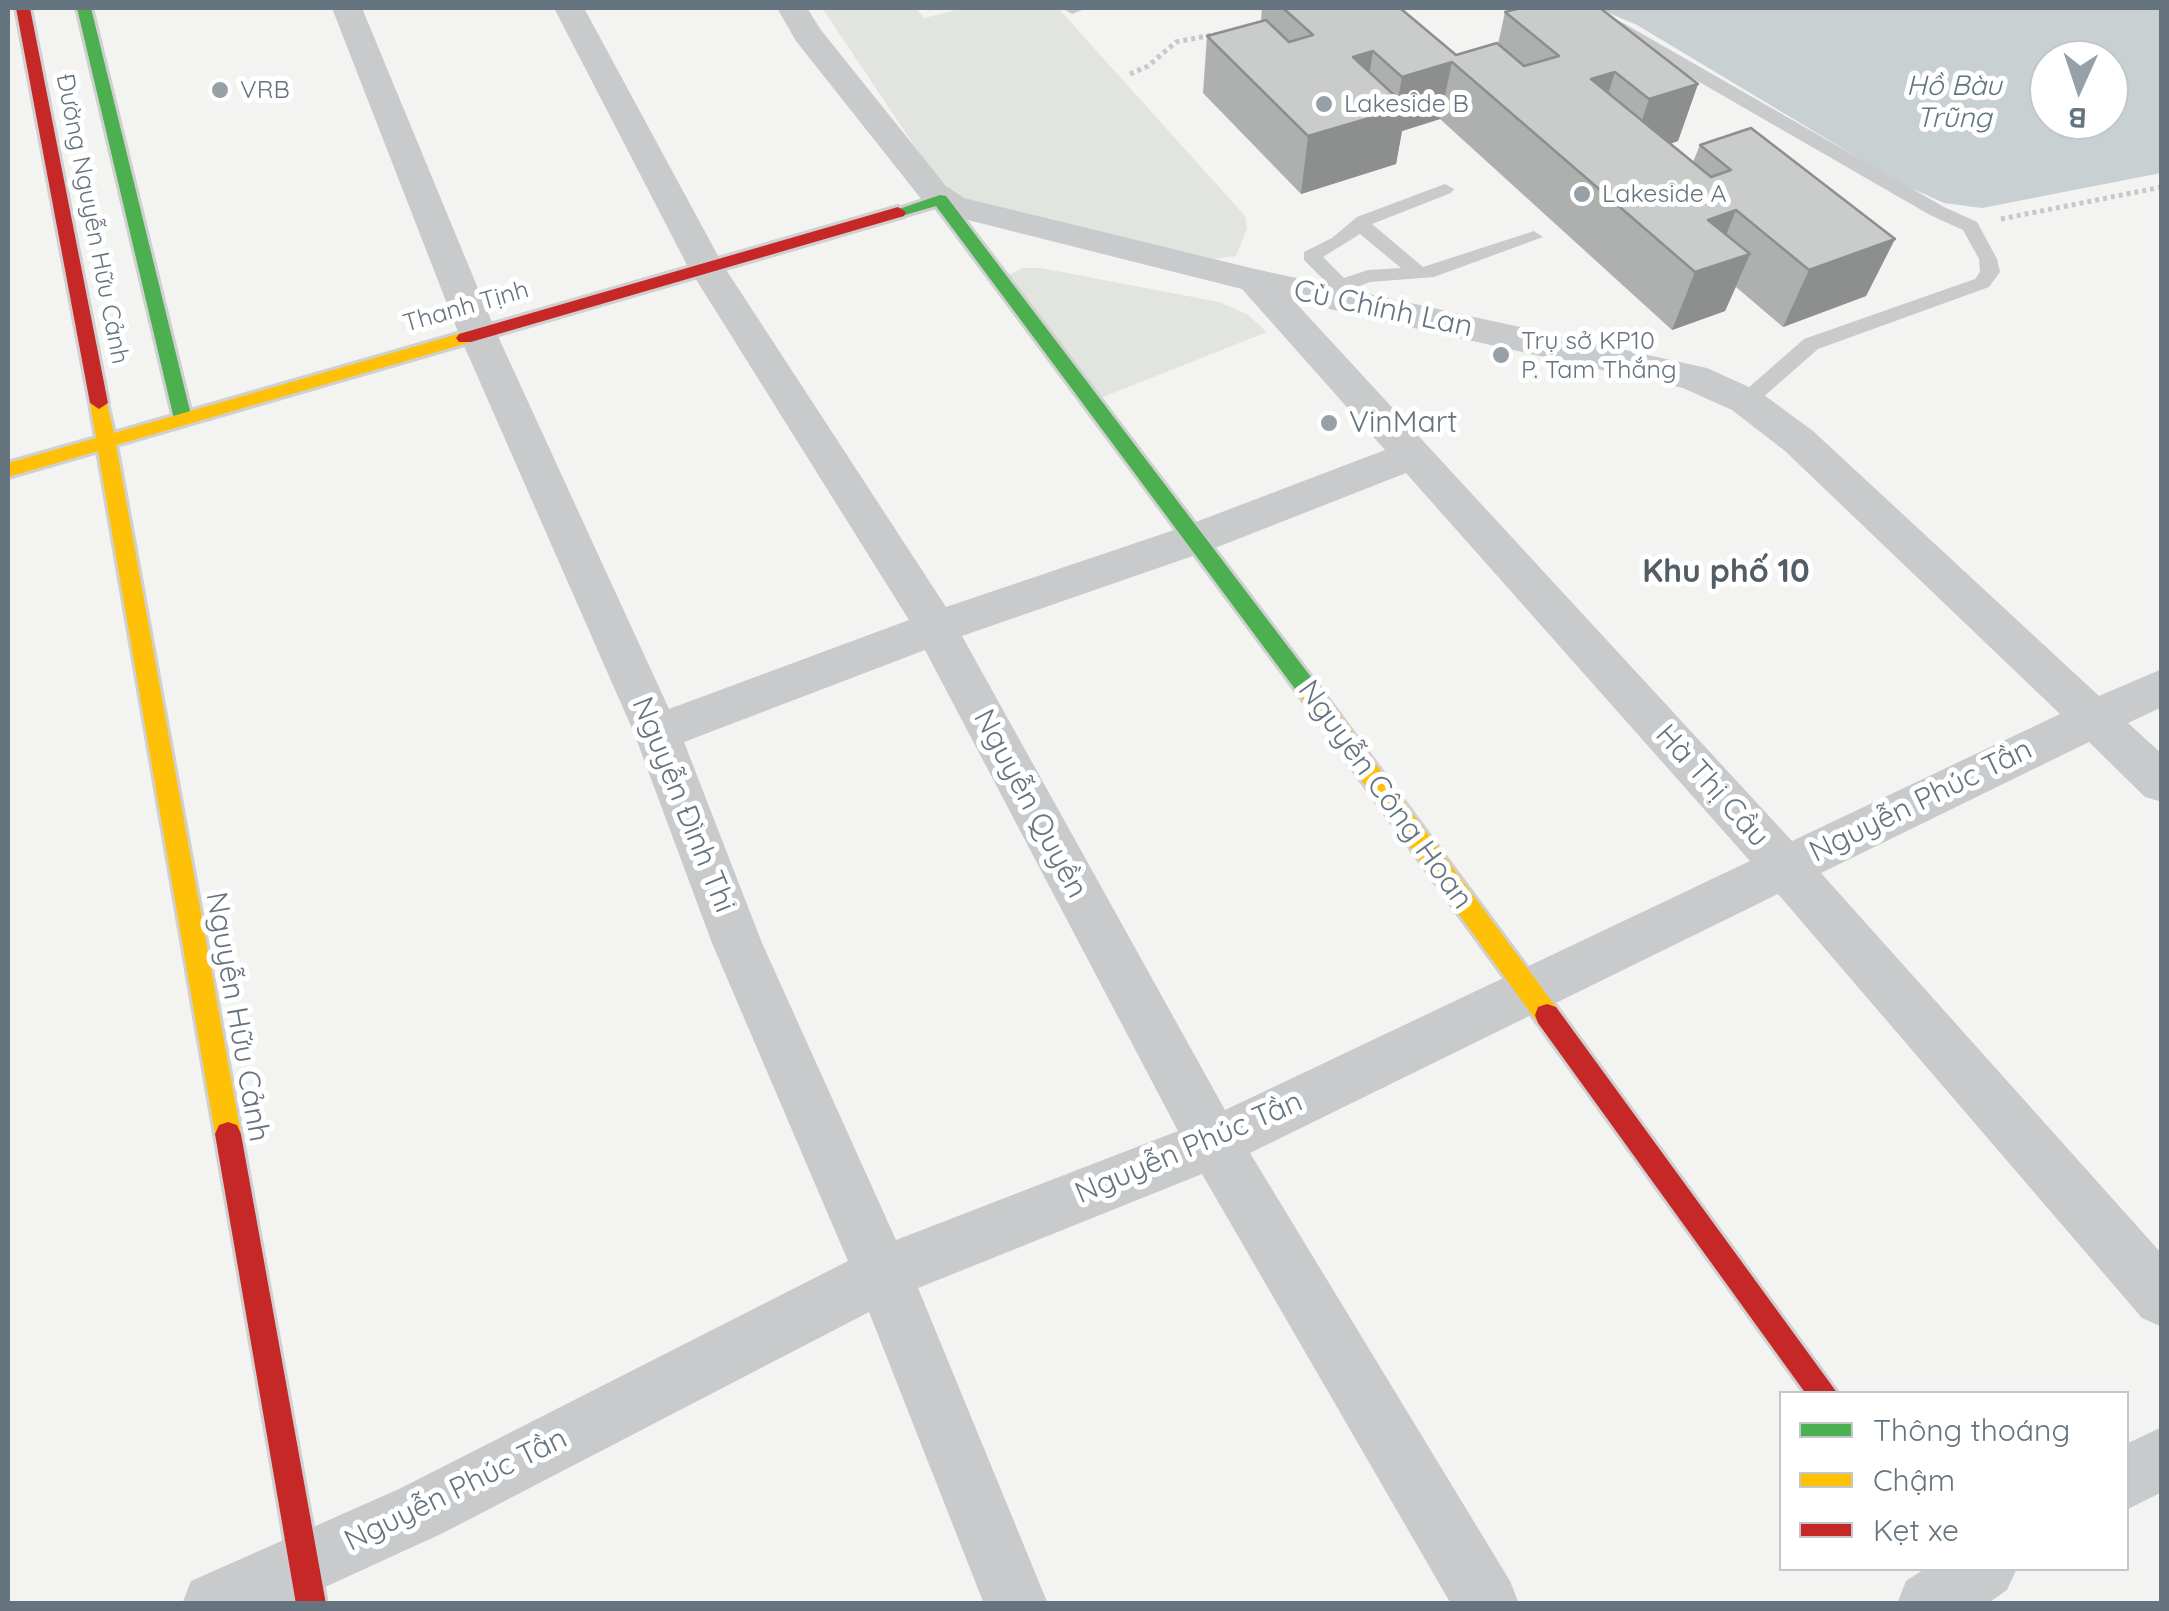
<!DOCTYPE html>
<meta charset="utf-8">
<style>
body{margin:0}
#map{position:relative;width:2169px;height:1611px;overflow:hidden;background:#f3f3f1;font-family:Quicksand,sans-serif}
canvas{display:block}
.frame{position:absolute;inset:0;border:10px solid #65747f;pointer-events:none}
.legend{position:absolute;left:1779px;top:1391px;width:350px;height:180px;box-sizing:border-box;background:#fff;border:2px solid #c1c7cc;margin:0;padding:12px 18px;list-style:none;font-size:30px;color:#65747f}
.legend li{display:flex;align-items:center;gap:20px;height:50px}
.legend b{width:50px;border:2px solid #c1c7cc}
.north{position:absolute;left:2029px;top:40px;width:100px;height:100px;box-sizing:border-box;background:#fff;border:2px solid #c1c7cc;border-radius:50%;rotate:183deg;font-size:28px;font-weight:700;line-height:40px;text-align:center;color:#65747f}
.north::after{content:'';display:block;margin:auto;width:35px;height:45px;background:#97a0a7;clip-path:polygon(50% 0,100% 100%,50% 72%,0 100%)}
</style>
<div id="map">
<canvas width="2169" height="1611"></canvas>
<div class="frame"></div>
<ul class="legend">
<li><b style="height:12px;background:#4caf50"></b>Thông thoáng</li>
<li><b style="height:12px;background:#ffc107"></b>Chậm</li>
<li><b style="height:12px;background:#c62828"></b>Kẹt xe</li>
</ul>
<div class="north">B</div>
</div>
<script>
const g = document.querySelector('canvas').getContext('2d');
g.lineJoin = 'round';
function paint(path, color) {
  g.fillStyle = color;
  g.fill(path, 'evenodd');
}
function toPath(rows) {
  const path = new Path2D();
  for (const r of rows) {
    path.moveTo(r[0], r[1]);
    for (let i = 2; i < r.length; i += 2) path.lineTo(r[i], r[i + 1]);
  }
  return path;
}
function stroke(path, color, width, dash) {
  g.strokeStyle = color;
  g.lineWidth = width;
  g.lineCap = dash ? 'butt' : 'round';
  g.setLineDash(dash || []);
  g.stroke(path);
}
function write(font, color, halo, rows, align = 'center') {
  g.font = font + ' Quicksand,sans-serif';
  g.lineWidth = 10;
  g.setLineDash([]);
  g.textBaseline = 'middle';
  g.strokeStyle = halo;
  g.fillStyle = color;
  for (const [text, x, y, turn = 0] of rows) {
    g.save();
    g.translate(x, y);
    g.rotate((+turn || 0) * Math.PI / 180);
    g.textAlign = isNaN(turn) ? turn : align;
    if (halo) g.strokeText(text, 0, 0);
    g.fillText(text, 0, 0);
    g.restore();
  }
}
paint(toPath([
 [822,8,916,8,924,18,964,8,1058,8,1245,216,1247,228,1236,256,1214,259,962,202,928,166],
 [1022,268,1041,268,1219,302,1247,314,1267,332,1093,401,1007,276]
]), '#e2e5df');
paint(toPath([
 [1597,8,2161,8,2161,173,1982,208,1944,203,1900,183,1637,25],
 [2049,60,2109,60,2109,120,2049,120]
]), '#c8d0d2');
const fast = toPath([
 [77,8,91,8,192,419,183,425,174,419,77,8],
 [940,195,946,196,1317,685,1320,691,1317,697,1301,697,936,206,898,217,890,212,940,195]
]);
const slow = toPath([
 [465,332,474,338,471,342,116,445,241,1134,237,1143,228,1146,219,1143,215,1134,98,451,8,477,8,463,96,438,90,403,92,399,106,399,114,433,465,332],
 [1309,683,1317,685,1556,1007,1559,1015,1556,1023,1547,1026,1538,1023,1301,697,1298,691,1309,683]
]);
const jam = toPath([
 [16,8,30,8,108,403,99,409,90,403,16,8],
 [898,207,906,212,904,216,471,342,459,342,456,338,459,334,898,207],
 [1547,1004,1556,1007,1838,1394,1806,1394,1538,1023,1535,1015,1538,1007,1547,1004],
 [228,1122,237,1125,241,1134,326,1604,296,1604,215,1134,219,1125,228,1122]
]);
stroke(fast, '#d0d0d0', 6);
stroke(slow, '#d0d0d0', 6);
stroke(jam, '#d0d0d0', 6);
stroke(toPath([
 [1130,74,1148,66,1176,42,1217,34],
 [2001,219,2162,187]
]), '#c7c8c7', 5, [4, 4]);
paint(toPath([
 [1087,8,1072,14,1064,9,1065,8,1087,8],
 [1571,8,1591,8,1625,24,1944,207,1977,222,1997,259,2000,272,1989,287,1818,349,1753,406,1739,406,1736,401,1739,396,1804,339,1975,279,1980,272,1979,259,1963,230,1930,215,1571,8],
 [1445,184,1454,189,1451,193,1372,224,1423,267,1534,231,1543,237,1434,277,1370,282,1324,299,1310,299,1310,291,1328,284,1304,260,1304,252,1332,238,1357,217,1445,184],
 [1360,234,1401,268,1368,270,1344,278,1323,257,1360,234]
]), '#c8cacb');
paint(toPath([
 [332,8,362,8,496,332,669,709,909,620,687,265,554,8,584,8,723,265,946,607,1180,528,1385,450,1242,289,940,213,922,200,796,41,777,8,807,8,821,30,946,186,964,198,1255,269,1707,368,1760,392,1813,431,2099,696,2162,669,2162,707,2128,723,2162,754,2162,802,2145,797,2089,742,1821,873,2162,1254,2162,1327,2142,1318,1778,894,1250,1153,1510,1581,1519,1604,1451,1604,1202,1174,918,1288,1048,1604,984,1604,869,1312,443,1533,288,1604,182,1604,191,1581,399,1489,848,1261,712,943,634,733,458,332,332,8],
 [1294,301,1683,388,1732,410,1785,451,2060,714,1792,841,1294,301],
 [1406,473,1750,861,1225,1110,962,636,1210,550,1406,473],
 [925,650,1178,1131,896,1240,762,943,684,742,925,650],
 [2162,1427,2162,1492,2126,1510,2126,1444,2162,1427],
 [1926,1568,2017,1568,2007,1590,1987,1604,1897,1604,1906,1581,1926,1568]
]), '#c8cacb');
paint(fast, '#4caf50');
paint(slow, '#ffc107');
paint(jam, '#c62828');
paint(toPath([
 [1262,8,1400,8,1456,55,1498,44,1505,12,1698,84,1678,141,1670,144,1693,162,1700,145,1895,239,1866,296,1783,327,1736,287,1725,311,1672,330,1440,119,1402,131,1396,164,1301,194,1203,93,1207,36,1261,21]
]), '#aeafaf');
paint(toPath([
 [1373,51,1364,108,1353,57],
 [1452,62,1440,119,1402,131,1396,164,1301,194,1308,136,1396,110,1402,77],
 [1615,72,1597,129,1591,79],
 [1698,84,1678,141,1630,157,1649,99],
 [1736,210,1714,266,1750,254,1725,311,1672,330,1695,272,1708,220],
 [1895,239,1866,296,1783,327,1809,270]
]), '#8d8e8e');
const building = toPath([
 [1283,8,1400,8,1456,55,1497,43,1524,66,1559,56,1505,12,1521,8,1600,8,1698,84,1649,99,1615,72,1591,79,1711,177,1731,170,1700,145,1751,128,1895,239,1809,270,1736,210,1708,220,1750,254,1695,272,1452,62,1402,77,1373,51,1353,57,1407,107,1308,136,1207,36,1266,20,1289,42,1313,35,1283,8]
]);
paint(building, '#cacbcb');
stroke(building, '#8d8e8e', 2.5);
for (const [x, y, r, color] of [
 [220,90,10,"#97a0a7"],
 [1324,104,10,"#97a0a7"],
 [1582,194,10,"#97a0a7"],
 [1501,355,10,"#97a0a7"],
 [1329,423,10,"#97a0a7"]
]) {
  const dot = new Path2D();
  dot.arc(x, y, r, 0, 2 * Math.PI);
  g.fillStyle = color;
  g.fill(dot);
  stroke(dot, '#fff', 4);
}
write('25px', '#65747f', '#fff', [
 ["VRB",240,90],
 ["Lakeside B",1344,104],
 ["Lakeside A",1602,194],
 ["Trụ sở KP10",1521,341],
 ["P. Tam Thắng",1521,370]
], 'left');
write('25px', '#65747f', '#fff', [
 ["Đường Nguyễn Hữu Cảnh",92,219,79],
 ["Thanh Tịnh",466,307,-16]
]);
write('italic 28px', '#60767c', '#fff', [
 ["Hồ Bàu",1954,87],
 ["Trũng",1954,119]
]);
write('30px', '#65747f', '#fff', [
 ["Cù Chính Lan",1383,309,12],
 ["Hà Thị Cầu",1712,786,48],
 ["Nguyễn Công Hoan",1385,795,54],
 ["Nguyễn Phúc Tần",1921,801,-26],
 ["Nguyễn Quyền",1030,804,62],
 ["Nguyễn Đình Thi",683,805,68],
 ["Nguyễn Hữu Cảnh",237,1017,80],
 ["Nguyễn Phúc Tần",1189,1148,-23],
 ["Nguyễn Phúc Tần",456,1490,-26]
]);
write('30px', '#65747f', '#fff', [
 ["VinMart",1349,423]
], 'left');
write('bold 32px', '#525d65', '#fff', [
 ["Khu phố 10",1726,572]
]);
</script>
